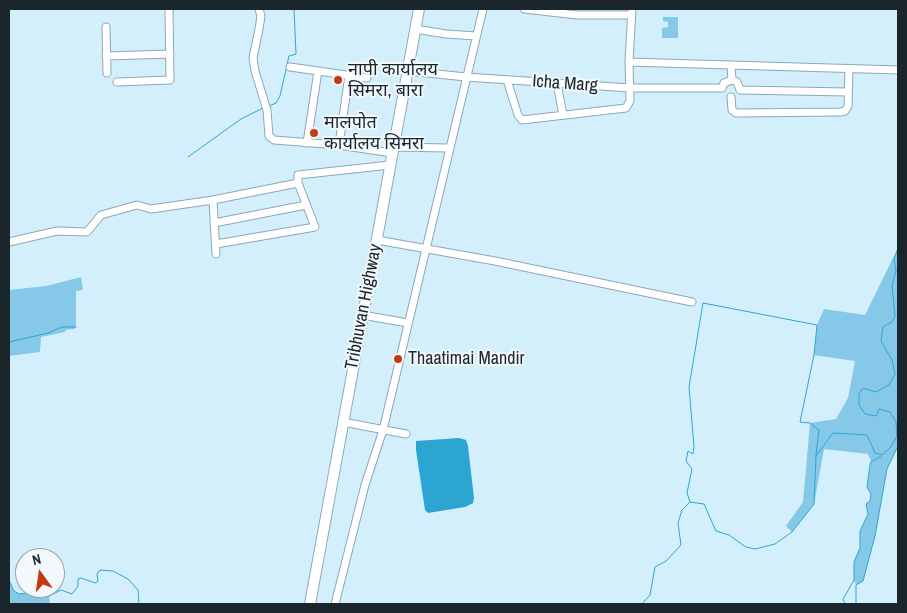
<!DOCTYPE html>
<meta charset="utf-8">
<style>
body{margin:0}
#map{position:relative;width:907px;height:613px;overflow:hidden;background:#d4effc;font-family:"Archivo Narrow",sans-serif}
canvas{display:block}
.frame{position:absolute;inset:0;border:10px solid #1a262c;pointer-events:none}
.north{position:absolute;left:15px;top:548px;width:50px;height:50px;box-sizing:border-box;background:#f2f8fc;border:1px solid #9ca4a9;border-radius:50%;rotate:346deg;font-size:14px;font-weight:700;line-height:20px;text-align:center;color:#1a262c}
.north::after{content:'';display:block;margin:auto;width:18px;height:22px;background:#c33a12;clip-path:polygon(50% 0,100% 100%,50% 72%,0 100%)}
</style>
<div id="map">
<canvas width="907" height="613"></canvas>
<div class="frame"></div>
<div class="north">N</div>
</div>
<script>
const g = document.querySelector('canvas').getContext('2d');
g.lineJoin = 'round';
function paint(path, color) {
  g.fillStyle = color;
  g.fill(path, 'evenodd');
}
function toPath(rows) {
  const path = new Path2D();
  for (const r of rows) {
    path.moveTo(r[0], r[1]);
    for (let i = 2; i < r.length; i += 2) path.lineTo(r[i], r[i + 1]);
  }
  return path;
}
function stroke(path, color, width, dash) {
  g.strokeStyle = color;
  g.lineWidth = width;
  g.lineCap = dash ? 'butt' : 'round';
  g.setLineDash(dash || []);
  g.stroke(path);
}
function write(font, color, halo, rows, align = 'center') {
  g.font = font + ' "Archivo Narrow","Noto Sans Devanagari",sans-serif';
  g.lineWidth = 4;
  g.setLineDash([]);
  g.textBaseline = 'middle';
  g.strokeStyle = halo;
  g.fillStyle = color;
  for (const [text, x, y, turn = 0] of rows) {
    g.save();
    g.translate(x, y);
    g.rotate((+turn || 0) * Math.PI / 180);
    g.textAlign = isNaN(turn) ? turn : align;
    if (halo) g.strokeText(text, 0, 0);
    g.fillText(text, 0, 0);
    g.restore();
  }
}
paint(toPath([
 [663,17,678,17,678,38,662,38,662,28,668,27,668,22,663,21],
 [898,248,898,446,887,469,875,536,863,581,856,585,854,580,854,562,860,548,860,531,868,514,866,504,870,501,871,494,867,487,871,462,868,454,824,449,814,504,792,532,786,526,803,502,810,423,836,419,848,398,855,361,814,355,817,325,824,309,865,315],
 [81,277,83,290,76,291,76,327,74,329,66,330,65,332,41,337,40,352,9,356,9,290,46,286],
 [9,582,10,582,14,591,19,594,36,592,41,596,49,596,50,604,9,604]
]), '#86c8e7');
paint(toPath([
 [459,438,466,440,468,446,474,498,473,503,465,507,428,513,425,510,416,450,416,441]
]), '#2ca5d2');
stroke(toPath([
 [269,106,276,103,280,96,289,56,296,54,294,9],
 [188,157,241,119,263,108],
 [9,342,48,333,62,327,76,327],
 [690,502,687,493,692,469,686,461,688,451,693,454,694,447,689,387,703,303,817,325,814,355,800,422,810,423,819,430,816,455],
 [9,582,10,582,14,591,19,594,36,592,41,596,49,596,61,590,72,594,78,586,78,579,81,578,95,583,98,581,97,574,100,570,113,571,128,579,138,590,139,604],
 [642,604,650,595,655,567,666,561,681,545,678,523,682,510,690,502,704,504,716,531,729,535,746,547,755,549,775,544,792,532,814,504,816,456,833,433,867,435,875,453,882,455,890,448,897,436,896,422,890,412,879,409,876,416,865,414,859,405,859,394,863,388,876,392,889,385,895,374,892,360,881,341,883,327,892,322,895,316,892,285,896,271,894,259,898,248],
 [845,604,843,599,854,580,854,562,860,548,860,531,868,514,866,504,870,501,871,494,867,487,870,465,871,462,881,456],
 [856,604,856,585,863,581,875,536,887,469,898,446]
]), '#2ca5d2', 1);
const minor = toPath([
 [259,9,261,16,259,29,253,58,255,71,267,110,269,136,274,140,339,145,392,153],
 [524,9,577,15,631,15],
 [106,27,107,73],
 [415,29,446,34,476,36],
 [106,56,170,54],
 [629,62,898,70],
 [731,65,732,80],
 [290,67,367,78],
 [408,71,466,77,630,88,722,88],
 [507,80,518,115,522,120,626,108,630,101,629,62,632,9],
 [117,82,170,80,169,9],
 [557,83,563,115],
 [722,88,724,83,732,80,737,82,740,90],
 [740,90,848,92],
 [731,97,732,110,736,113,840,112,845,111,848,106,849,69],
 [307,143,318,71],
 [339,145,349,75],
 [393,147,449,148],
 [213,200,216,254],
 [214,223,306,205],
 [377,240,495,261,692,302],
 [9,242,57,231,87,232,101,215,137,205,151,209,213,200,298,183,298,175,390,165],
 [216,244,315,227,298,183],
 [362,315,408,323],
 [343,422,406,434],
 [335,604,365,485,383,430,483,9]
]);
const highway = toPath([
 [310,604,419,9]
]);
stroke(minor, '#89a9b8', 9);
stroke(highway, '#89a9b8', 12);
stroke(minor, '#fff', 7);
stroke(highway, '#fff', 10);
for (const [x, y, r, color] of [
 [338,80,5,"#c33a12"],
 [314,133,5,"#c33a12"],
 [398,359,5,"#c33a12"]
]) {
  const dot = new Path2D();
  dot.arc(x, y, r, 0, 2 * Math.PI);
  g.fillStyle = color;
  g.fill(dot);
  stroke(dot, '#f2f8fc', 2);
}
write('18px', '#1a262c', '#f2f8fc', [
 ["नापी कार्यालय",348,70],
 ["सिमरा, बारा",348,91],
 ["मालपोत",324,123],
 ["कार्यालय सिमरा",324,144],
 ["Thaatimai Mandir",408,359]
], 'left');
write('18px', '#1a262c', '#f2f8fc', [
 ["Icha Marg",565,84,4],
 ["Tribhuvan Highway",364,307,-79]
]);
</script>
